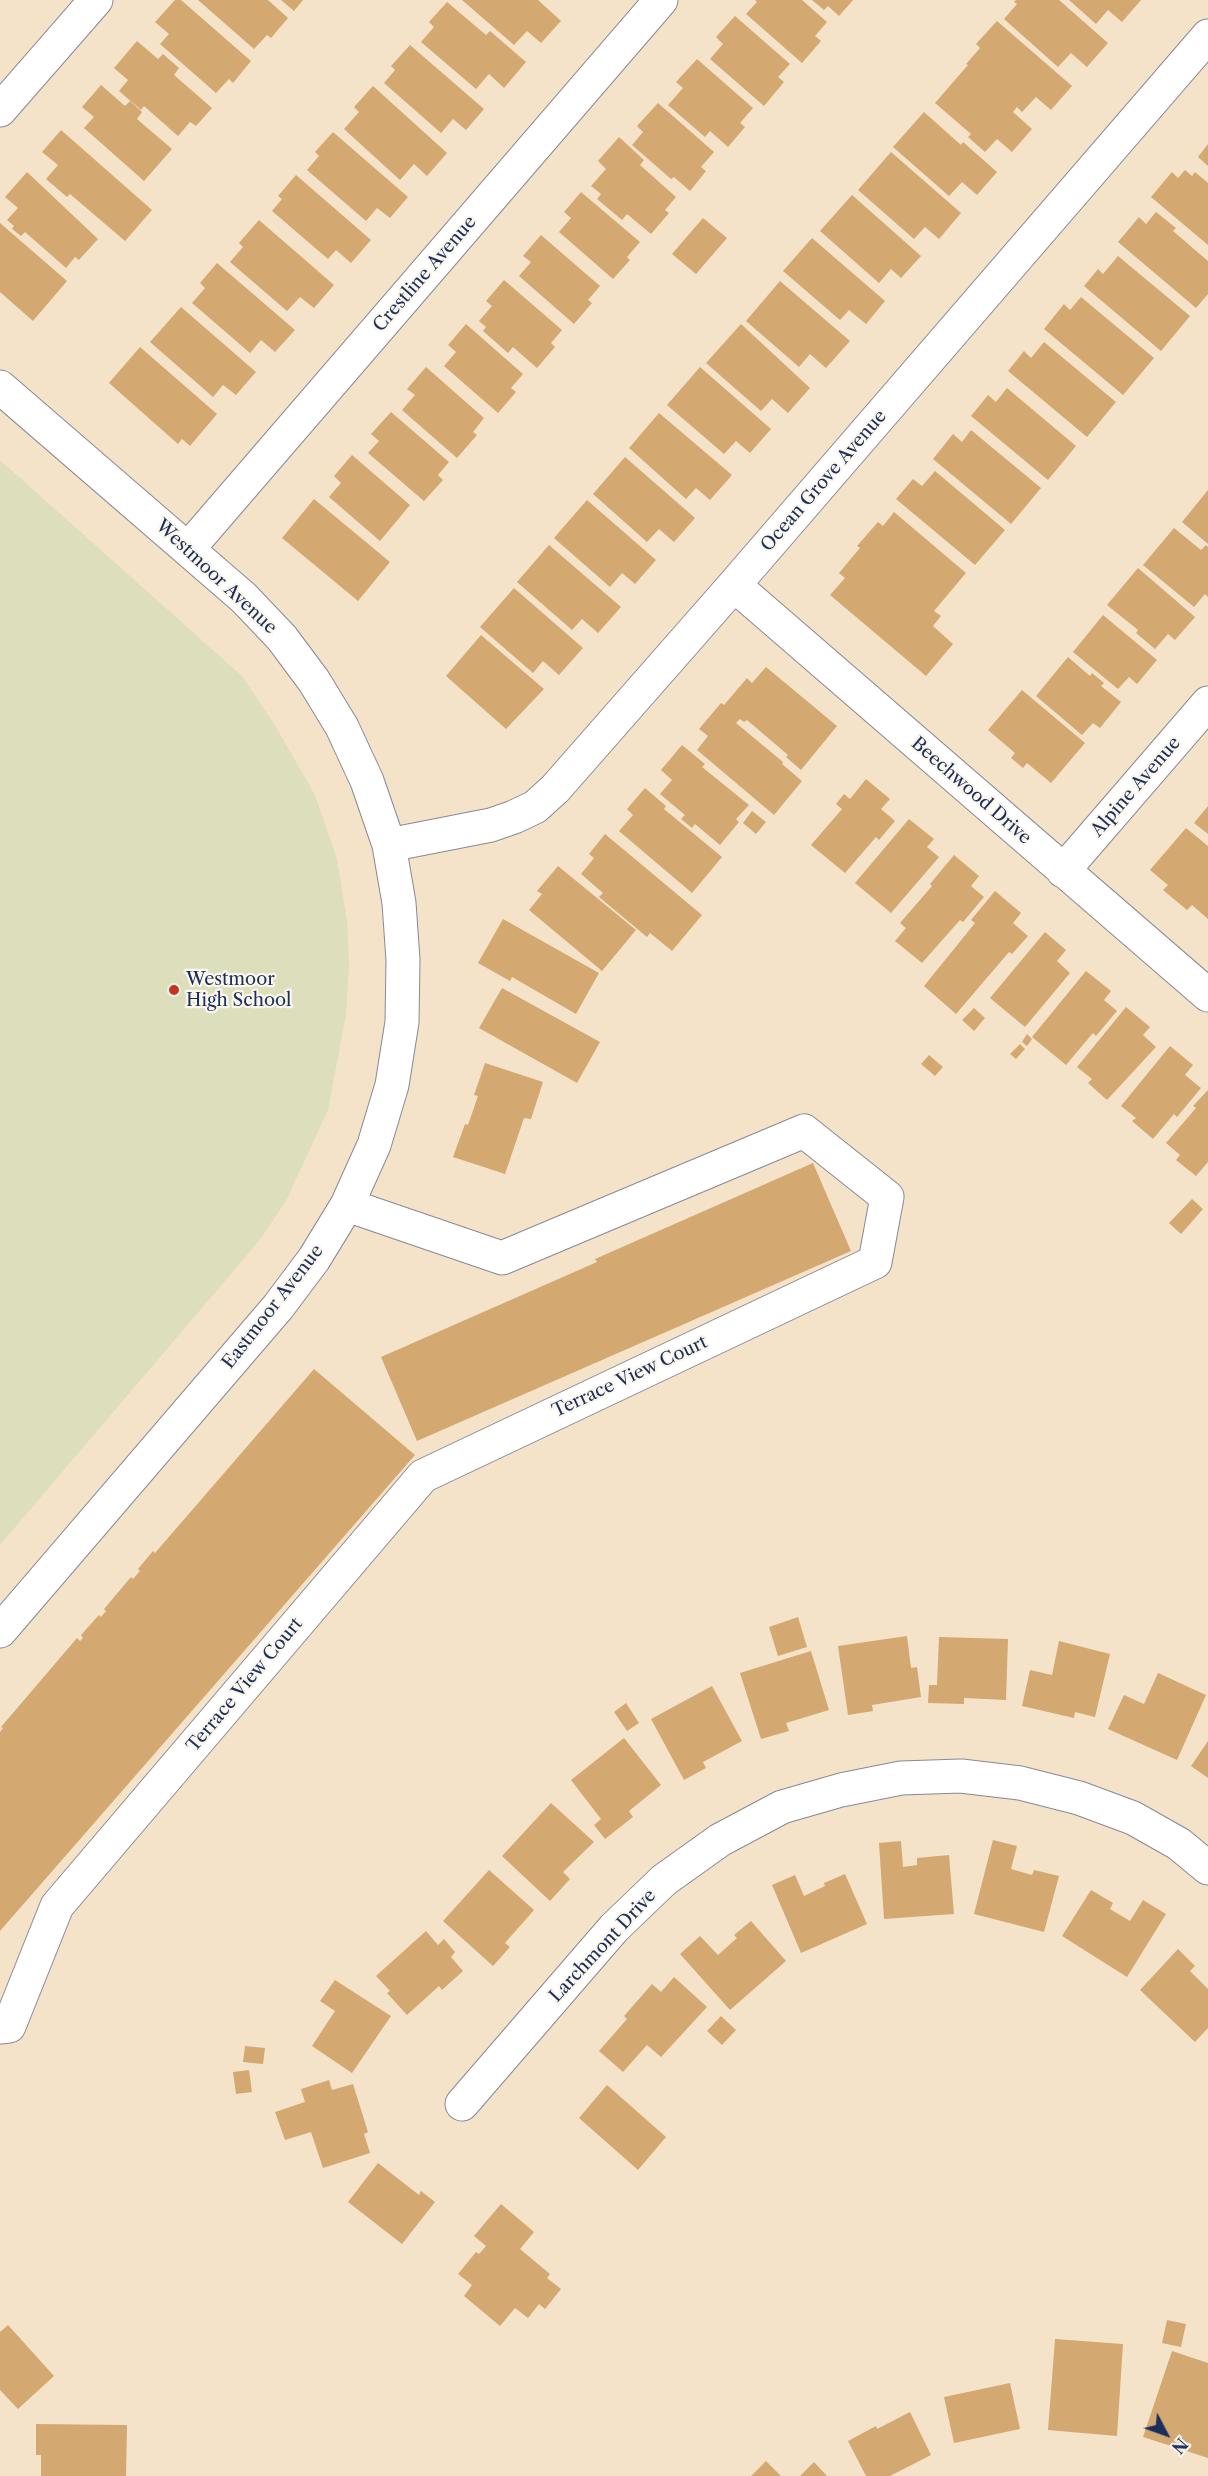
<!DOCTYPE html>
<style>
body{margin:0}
#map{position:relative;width:1208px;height:2476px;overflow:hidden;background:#f5e3c9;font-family:"Libre Caslon Text",serif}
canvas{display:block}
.north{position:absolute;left:1136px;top:2404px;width:60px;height:60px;-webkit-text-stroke:4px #fbf7ec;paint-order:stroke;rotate:131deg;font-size:16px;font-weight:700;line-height:24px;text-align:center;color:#1b2f5e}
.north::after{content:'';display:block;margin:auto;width:21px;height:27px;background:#1b2f5e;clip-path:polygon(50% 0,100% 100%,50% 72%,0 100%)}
</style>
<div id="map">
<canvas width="1208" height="2476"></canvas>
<div class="north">N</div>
</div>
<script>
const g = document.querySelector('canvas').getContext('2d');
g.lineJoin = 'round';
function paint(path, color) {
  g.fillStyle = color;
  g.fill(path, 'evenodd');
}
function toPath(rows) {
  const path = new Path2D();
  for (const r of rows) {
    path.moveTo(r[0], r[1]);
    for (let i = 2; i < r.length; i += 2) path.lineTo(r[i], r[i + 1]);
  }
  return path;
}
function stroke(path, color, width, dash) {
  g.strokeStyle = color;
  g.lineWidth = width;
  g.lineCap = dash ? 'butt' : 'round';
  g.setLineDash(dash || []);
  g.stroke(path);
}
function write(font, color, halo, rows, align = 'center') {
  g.font = font + ' "Libre Caslon Text",serif';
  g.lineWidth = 4.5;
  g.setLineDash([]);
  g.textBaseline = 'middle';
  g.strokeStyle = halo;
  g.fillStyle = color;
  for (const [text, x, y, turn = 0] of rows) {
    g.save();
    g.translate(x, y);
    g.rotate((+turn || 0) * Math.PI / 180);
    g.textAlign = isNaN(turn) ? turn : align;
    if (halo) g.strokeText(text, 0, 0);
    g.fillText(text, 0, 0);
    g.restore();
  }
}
paint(toPath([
 [0,460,242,676,276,727,315,795,337,859,347,920,349,964,346,1015,328,1110,286,1201,259,1241,0,1545]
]), '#dddebc');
paint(toPath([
 [175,0,181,0,251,61,233,83,229,79,216,93,160,44,169,34,155,22],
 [198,0,268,0,288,18,271,38,267,35,254,49],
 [281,0,303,0,294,11],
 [462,0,538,0,561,21,541,43,527,31,514,45],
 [755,0,802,0,827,22,815,36,821,41,802,63,746,14,757,2],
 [812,0,853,0,839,16,828,6,824,10],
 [1016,0,1059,0,1108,43,1087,67,1071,53,1058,67,1004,19,1017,4,1014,2],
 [1069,0,1141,0,1122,22,1108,10,1096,24],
 [447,2,486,35,490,31,526,62,504,88,489,74,476,89,421,42,434,27,429,22],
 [735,16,790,64,778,77,784,82,764,106,710,59,723,44,716,37],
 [997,21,1072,86,1051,110,1036,97,1022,112,1017,107,1013,112,1032,129,1012,152,997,139,985,152,968,137,971,134,935,103,968,65,966,64,980,48,976,44],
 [137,41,158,59,163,54,179,68,174,75,212,108,196,126,190,122,178,136,144,106,141,110,119,91,128,80,114,68],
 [410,45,484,109,466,130,453,119,441,133,384,83,395,70,391,66],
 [697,59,753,108,740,123,745,127,728,147,710,131,705,137,668,105,683,88,676,82],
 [101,85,125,106,130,101,142,112,137,119,172,149,144,181,84,128,94,117,82,107],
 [373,86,447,153,427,176,414,164,400,180,344,129,359,112,354,107],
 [658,103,714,152,701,167,706,171,690,191,674,177,671,179,632,145,643,132,637,126],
 [924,112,961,145,963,142,997,172,977,195,962,182,949,196,893,147],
 [61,130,152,210,125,241,70,194,67,197,46,179,58,165,42,152],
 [333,132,408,197,390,218,377,208,366,221,307,170,319,156,315,152],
 [619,137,644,160,640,165,676,197,665,210,669,213,651,234,627,214,622,220,597,199,601,194,591,186,606,169,598,161],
 [1208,144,1208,166,1198,157],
 [891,152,961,213,939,239,925,227,914,239,858,190],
 [1185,170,1192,176,1195,172,1208,183,1208,245,1151,197,1172,172,1178,178],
 [27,172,98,239,79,260,75,257,66,268,25,232,21,236,12,229,14,226,7,220,18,208,5,197],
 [296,175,371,240,351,263,336,250,328,259,272,211,282,199,278,196],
 [581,192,640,242,627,257,630,260,613,279,559,232,571,218,564,212],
 [852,195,921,256,901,278,891,269,879,283,820,231],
 [1156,212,1176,228,1173,231,1208,261,1208,294,1196,308,1118,242,1139,217,1146,224],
 [703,218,727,238,696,274,672,254],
 [259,220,334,285,314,308,300,297,287,311,230,262,243,247,239,243],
 [0,223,67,281,33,321,0,292],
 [541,235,600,286,588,300,592,303,574,324,519,276,531,262,523,256],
 [812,238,885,301,866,324,849,310,840,320,783,271],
 [1118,256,1190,316,1161,351,1084,286,1098,269,1103,274],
 [217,263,295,330,275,352,261,340,250,353,192,303,205,288,200,283],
 [504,280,562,330,551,343,555,347,537,368,513,347,508,353,483,331,486,327,479,321,492,306,486,301],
 [780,281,850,341,826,368,810,354,799,367,746,321],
 [1081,297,1154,358,1123,395,1044,329,1064,304,1070,310],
 [181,307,256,372,236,395,223,385,213,397,150,342],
 [466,324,523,374,511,388,516,392,498,413,444,366,456,352,448,345],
 [741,324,810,388,788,413,772,399,761,411,706,363],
 [1044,342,1116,402,1087,437,1008,371,1024,351,1031,358],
 [140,347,217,414,190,446,182,439,178,444,109,383],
 [426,367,484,418,473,432,477,435,457,458,402,410,415,395,407,389],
 [700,367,771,429,750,453,736,441,724,454,667,405],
 [1007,388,1076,446,1048,480,971,416,988,395,996,402],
 [391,412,449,462,438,475,443,480,424,501,368,453,379,441,371,434],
 [659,413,732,475,710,500,696,488,686,499,629,448],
 [971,430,1041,488,1011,524,933,459,953,434,962,442],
 [352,455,410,505,380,541,329,497,341,483,334,476],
 [625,457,695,518,674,542,659,529,647,542,593,494],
 [935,471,1005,530,975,565,896,499,913,479,922,486],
 [1208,490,1208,544,1182,522],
 [314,499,390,562,358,601,282,538],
 [587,500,656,560,635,584,622,573,610,587,554,538],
 [894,512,966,573,934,611,941,616,933,626,953,644,926,676,830,595,845,578,839,573,860,548,857,546,878,522,883,526],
 [1174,528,1201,550,1206,545,1208,547,1208,597,1205,594,1194,607,1143,565],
 [549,545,621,607,598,633,582,619,572,630,517,582],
 [1138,568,1195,617,1175,640,1168,634,1155,649,1136,633,1138,630,1107,605],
 [514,588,583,648,559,675,543,661,533,673,480,627],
 [1103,615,1157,660,1137,684,1129,677,1118,689,1073,652],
 [481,635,544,689,506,729,446,676],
 [1068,657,1090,676,1092,673,1104,683,1101,686,1121,702,1100,728,1093,723,1082,735,1036,696],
 [766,667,837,726,801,770,786,757,788,755,747,720,744,722,740,719,736,723,783,762,782,764,802,781,774,815,697,750,708,736,699,729,721,703,724,705,747,678,752,683],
 [1022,690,1085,743,1051,783,1027,763,1023,768,1011,758,1015,753,988,730],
 [682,745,705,764,702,767,749,805,736,819,739,822,720,845,695,824,692,828,681,819,685,815,660,794,672,780,661,770],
 [866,779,890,799,881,809,895,821,879,840,876,837,845,873,811,845,842,809,836,804,844,794,850,799],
 [645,788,666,806,664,809,722,857,692,893,619,831,633,815,627,809],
 [1208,806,1208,834,1194,823],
 [752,811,766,822,756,834,743,823],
 [909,819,934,839,927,847,939,857,891,913,855,883],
 [1186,828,1208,846,1208,919,1192,905,1187,910,1163,890,1168,885,1150,870],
 [605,834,702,915,672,951,650,933,647,937,599,897,603,893,581,874,594,858,589,854],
 [954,855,979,876,971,886,984,897,963,922,960,920,922,963,895,941,906,928,900,923,932,886,930,884],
 [558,866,636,930,602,971,529,910,542,894,537,891],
 [995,891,1021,913,1013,923,1028,936,1012,954,1009,952,956,1014,924,986,975,923,971,920],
 [503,919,599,973,576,1014,512,977,510,981,478,963],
 [1045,932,1066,950,1057,961,1070,973,1025,1027,990,998],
 [1086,971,1111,991,1104,1000,1117,1011,1096,1036,1093,1033,1066,1065,1032,1037],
 [502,988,600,1042,577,1083,479,1028],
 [1126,1007,1150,1027,1143,1035,1156,1047,1107,1100,1088,1083,1092,1079,1077,1067],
 [974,1008,985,1018,974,1031,962,1020],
 [1027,1034,1032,1039,1027,1046,1022,1042],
 [1020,1044,1025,1049,1016,1059,1010,1054],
 [1170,1046,1193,1065,1185,1075,1201,1088,1177,1117,1174,1114,1153,1139,1132,1121,1136,1118,1121,1106],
 [929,1055,943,1067,935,1076,921,1064],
 [485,1063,543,1082,531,1119,524,1118,505,1174,453,1157,465,1124,468,1125,478,1096,474,1095],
 [1208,1090,1208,1162,1196,1176,1176,1160,1180,1155,1166,1143,1196,1108,1193,1106],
 [813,1163,851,1251,417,1441,381,1357,597,1262,595,1259],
 [1192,1199,1203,1209,1181,1234,1169,1223],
 [314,1369,415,1455,0,1931,0,1732,3,1728,1,1727,77,1638,80,1641,83,1638,81,1635,99,1615,101,1617,106,1611,104,1609,131,1577,133,1579,140,1571,138,1569,153,1551,155,1553],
 [798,1617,807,1647,778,1656,769,1627],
 [907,1636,911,1668,917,1667,921,1697,872,1705,873,1711,848,1715,838,1646],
 [939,1637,1008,1639,1006,1700,964,1698,964,1704,928,1703,929,1685,937,1685],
 [1059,1641,1110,1654,1095,1717,1075,1712,1074,1718,1022,1706,1030,1670,1052,1675],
 [811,1651,829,1710,786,1723,789,1731,761,1739,740,1673],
 [1158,1673,1206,1695,1177,1760,1108,1729,1124,1695,1144,1704],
 [712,1686,742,1741,703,1762,706,1768,684,1780,651,1719],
 [626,1703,639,1723,627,1731,614,1712],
 [624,1738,661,1785,629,1811,633,1817,605,1839,594,1825,601,1819,571,1780],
 [1208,1741,1208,1778,1191,1766],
 [551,1803,594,1842,563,1872,570,1879,550,1901,502,1856],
 [993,1840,1017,1846,1011,1869,1032,1875,1034,1870,1059,1876,1044,1932,974,1914],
 [901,1841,903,1867,917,1865,917,1858,949,1855,954,1914,884,1919,879,1843],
 [489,1870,534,1910,505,1943,510,1947,493,1966,443,1921],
 [845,1874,867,1924,801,1953,772,1885,795,1875,804,1896,825,1886,824,1883],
 [1091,1890,1113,1903,1110,1909,1130,1921,1143,1900,1166,1914,1127,1977,1062,1936],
 [751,1921,786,1961,730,2010,680,1954,700,1936,718,1955,737,1938,734,1935],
 [426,1931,438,1945,444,1939,455,1952,451,1957,463,1971,442,1990,439,1986,407,2015,387,1993,390,1991,376,1976],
 [1178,1949,1195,1966,1190,1971,1208,1989,1208,2028,1195,2042,1140,1990],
 [674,1977,707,2007,661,2057,647,2045,623,2072,599,2051,627,2019,624,2016,652,1984,661,1992],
 [335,1980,391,2016,352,2073,312,2046,335,2011,320,2001],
 [721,2016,736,2030,722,2045,707,2031],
 [245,2046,265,2048,263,2064,243,2062],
 [249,2070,252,2092,236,2094,233,2072],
 [329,2080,332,2090,353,2084,368,2132,364,2134,370,2153,323,2168,311,2132,285,2140,275,2112,305,2102,301,2089],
 [607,2085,666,2137,638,2170,579,2118],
 [378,2163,419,2195,421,2191,435,2202,402,2244,348,2202],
 [501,2204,534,2232,520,2249,550,2274,547,2278,561,2289,545,2309,539,2304,528,2318,515,2308,500,2326,464,2296,472,2285,458,2274,476,2252,479,2254,486,2246,474,2236],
 [1167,2320,1186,2324,1181,2347,1162,2343],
 [8,2325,54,2376,18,2409,0,2390,0,2332],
 [1055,2339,1123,2344,1117,2436,1048,2430],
 [1172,2351,1208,2363,1208,2458,1143,2437],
 [1010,2383,1020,2429,954,2443,944,2397],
 [910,2412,931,2455,890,2476,866,2476,848,2441,876,2426,877,2429],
 [36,2424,127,2425,126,2476,41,2476,41,2455,36,2455],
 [766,2461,781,2476,751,2476],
 [814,2462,827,2476,800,2476]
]), '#d4a871');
const minor = toPath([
 [0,110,96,0],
 [0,387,244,598,282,638,314,681,342,727,367,781,389,845,399,903,403,960,402,1022,392,1085,374,1145,347,1205,314,1259,278,1307,0,1631],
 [188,549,661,0],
 [734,585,1208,995],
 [389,845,491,825,514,817,535,807,555,789,734,585,1208,36],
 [1063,871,1208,703],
 [0,2027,9,2026,57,1906,423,1476,875,1262,887,1197,804,1131,502,1258,347,1205],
 [462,2104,614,1928,664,1880,720,1840,782,1807,841,1790,901,1778,961,1776,1020,1783,1079,1798,1133,1818,1179,1844,1208,1868]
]);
stroke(minor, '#888994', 35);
stroke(minor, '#fff', 33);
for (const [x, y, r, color] of [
 [174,990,6,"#c8321e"]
]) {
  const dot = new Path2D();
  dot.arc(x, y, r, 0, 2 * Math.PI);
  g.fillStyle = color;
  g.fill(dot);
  stroke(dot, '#fbf7ec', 2);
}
write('18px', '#1b2f5e', '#fbf7ec', [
 ["Crestline Avenue",425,274,-49],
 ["Ocean Grove Avenue",824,481,-49],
 ["Westmoor Avenue",216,577,43],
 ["Alpine Avenue",1136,787,-49],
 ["Beechwood Drive",971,791,41],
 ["Eastmoor Avenue",273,1307,-52],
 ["Terrace View Court",630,1377,-25],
 ["Terrace View Court",245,1685,-50],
 ["Larchmont Drive",603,1946,-47]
]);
write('18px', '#1b2f5e', '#fbf7ec', [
 ["Westmoor",186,980],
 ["High School",186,1001]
], 'left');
</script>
